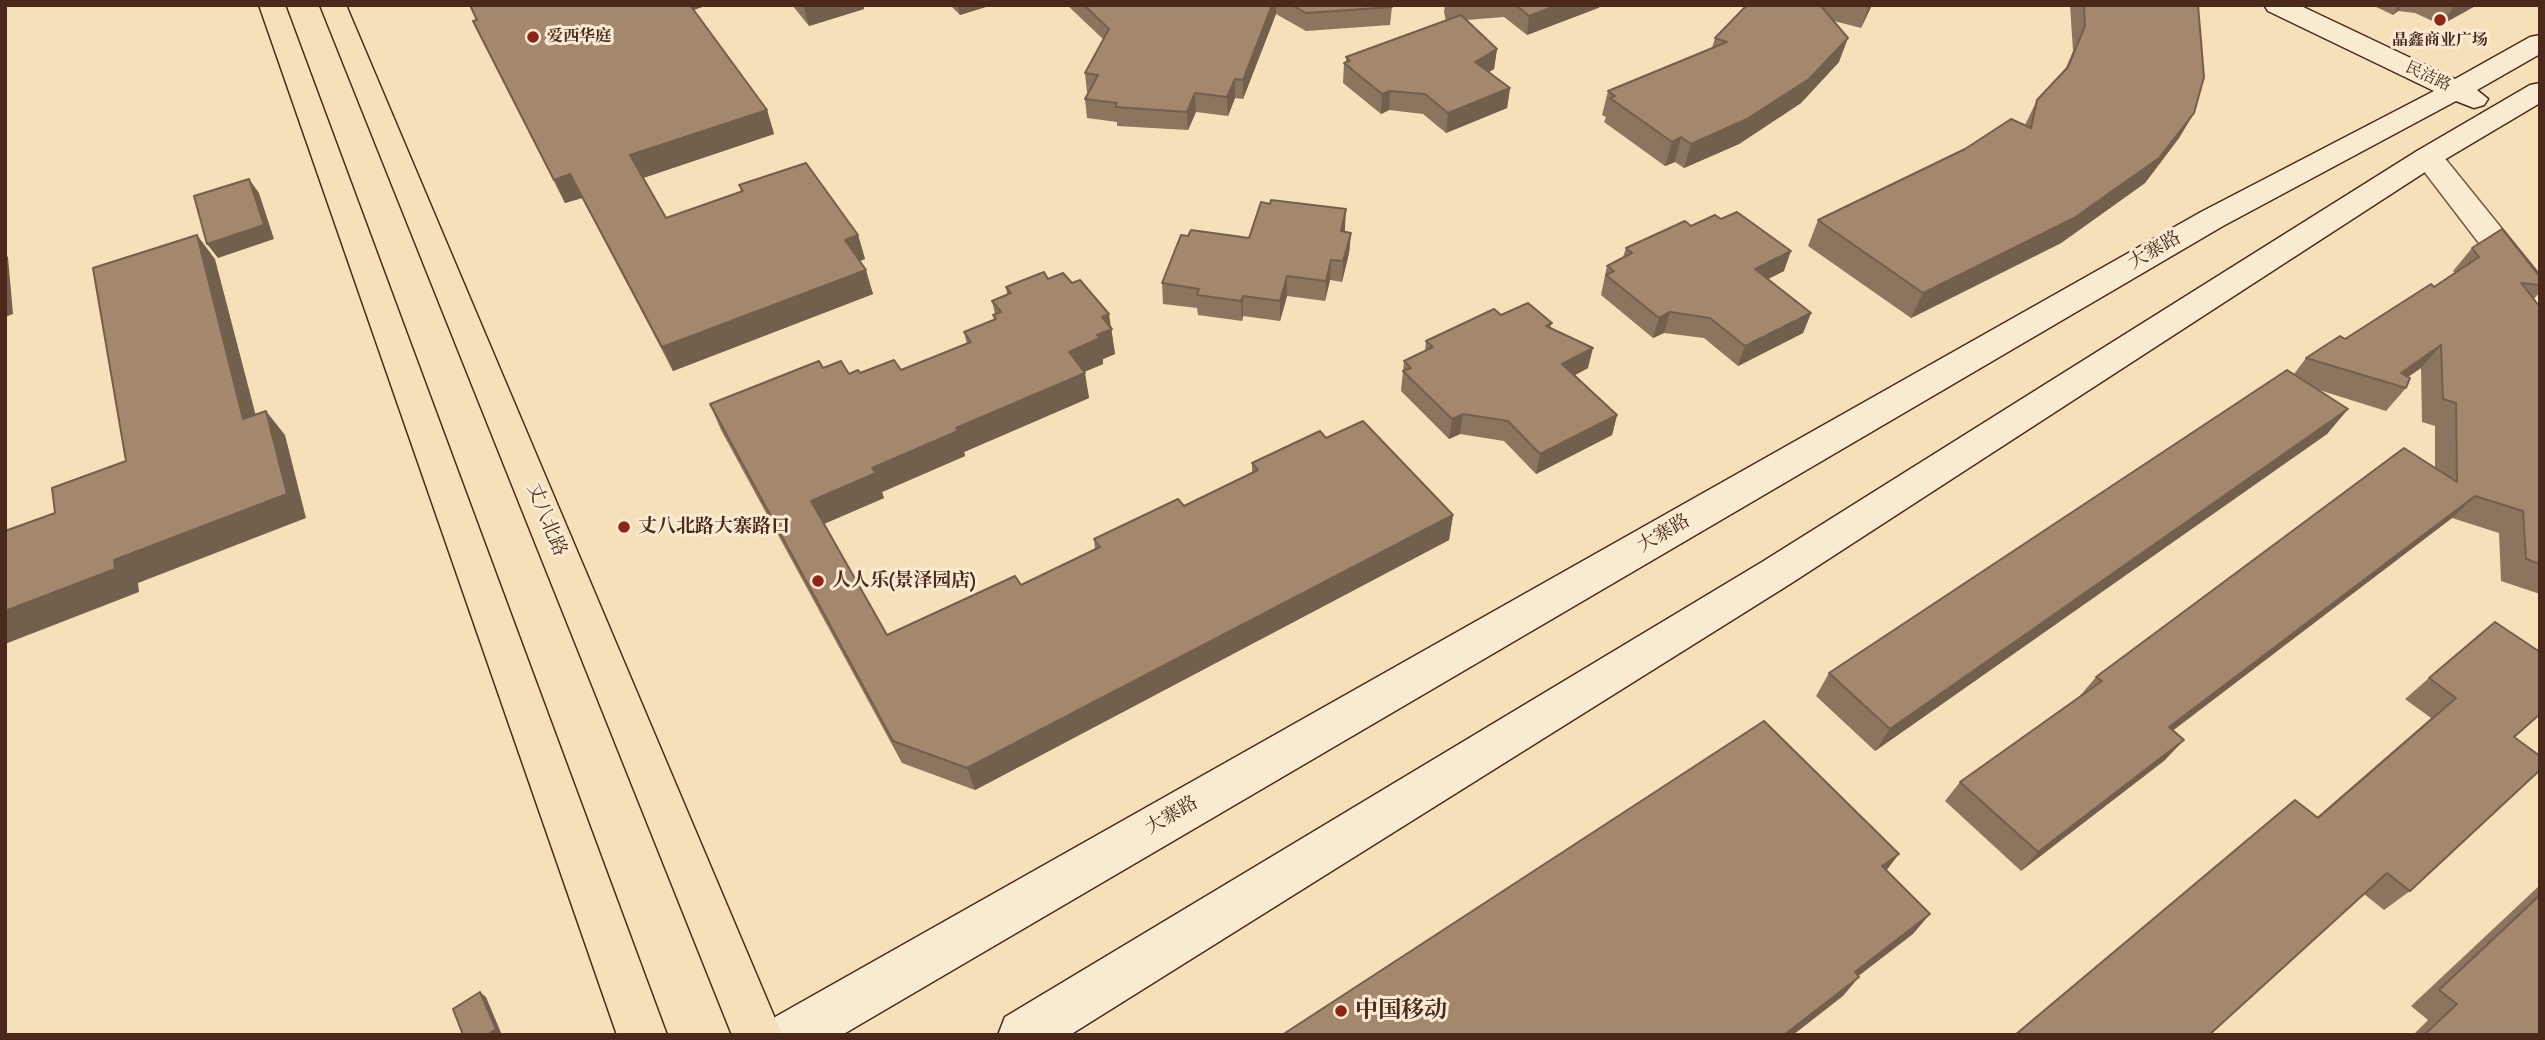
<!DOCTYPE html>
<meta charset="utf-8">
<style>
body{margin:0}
#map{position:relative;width:2545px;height:1040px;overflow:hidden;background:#f6e0ba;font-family:"IM FELL Great Primer",serif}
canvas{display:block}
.frame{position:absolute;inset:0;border:7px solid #4a291a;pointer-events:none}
</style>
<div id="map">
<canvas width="2545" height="1040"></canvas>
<div class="frame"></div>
</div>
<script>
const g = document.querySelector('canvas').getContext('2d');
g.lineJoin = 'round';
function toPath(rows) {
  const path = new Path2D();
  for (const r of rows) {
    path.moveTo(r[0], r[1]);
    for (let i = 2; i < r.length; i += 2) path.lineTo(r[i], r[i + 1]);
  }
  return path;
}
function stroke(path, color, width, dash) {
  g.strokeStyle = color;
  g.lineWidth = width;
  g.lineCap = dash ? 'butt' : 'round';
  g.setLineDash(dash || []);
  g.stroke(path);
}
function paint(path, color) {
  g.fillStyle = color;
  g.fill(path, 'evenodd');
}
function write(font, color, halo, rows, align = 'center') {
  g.font = font + ' "IM FELL Great Primer","Noto Serif SC",serif';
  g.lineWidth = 6;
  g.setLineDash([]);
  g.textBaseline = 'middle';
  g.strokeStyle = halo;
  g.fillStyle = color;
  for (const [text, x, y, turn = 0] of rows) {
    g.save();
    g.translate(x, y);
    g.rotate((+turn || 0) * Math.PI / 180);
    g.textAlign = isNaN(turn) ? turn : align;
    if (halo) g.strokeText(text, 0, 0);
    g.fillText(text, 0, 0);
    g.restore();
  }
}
const street = toPath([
 [2428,148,2439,151,2540,276,2540,310,2528,307,2413,157,2417,151,2428,148]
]);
const secondary = toPath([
 [2264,5,2299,5,2455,79,2530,37,2540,35,2540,54,2477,90,2488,99,2484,105,2474,108,2456,101,2223,226,842,1035,768,1035,775,1017,2201,212,2434,91,2268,11,2264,5],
 [2540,83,2540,103,2439,163,1790,584,1070,1035,998,1035,1005,1017,1762,562,2417,151,2530,85,2540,83]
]);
const primary = toPath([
 [259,5,285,5,667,1035,617,1035,259,5],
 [320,5,346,5,782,1035,732,1035,320,5]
]);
stroke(street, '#755742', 3);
stroke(secondary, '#4a291a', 3);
stroke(primary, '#4a291a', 3);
paint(street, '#f9ebd2');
paint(secondary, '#f9ebd2');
paint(primary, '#f6e0ba');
paint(toPath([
 [469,5,708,5,694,10,767,110,774,134,643,178,666,218,741,192,739,185,858,235,865,259,860,261,873,294,673,371,582,198,565,203,484,44,473,21,476,20],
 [792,5,864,5,864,9,809,26],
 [950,5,992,5,960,15],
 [1067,5,1389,5,1392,7,1390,25,1306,31,1276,14,1243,99,1235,98,1228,116,1196,112,1188,130,1117,126,1117,122,1087,118,1085,99,1089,92,1087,92,1085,73,1103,39],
 [1445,5,1603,5,1598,8,1527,35,1504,17,1466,20,1497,49,1494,69,1489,72,1510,88,1507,108,1446,133,1423,114,1389,110,1381,114,1343,83,1344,63,1346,62,1346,57,1446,21,1444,12],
 [1747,5,1872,5,1861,28,1834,21,1839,62,1801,103,1739,144,1684,168,1675,162,1665,166,1604,122,1606,117,1602,115,1608,91,1712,48,1715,38],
 [2070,5,2198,5,2194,113,2179,138,2145,183,2061,243,1911,318,1808,246,1818,220,2025,125,2037,100,2065,70,2073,51],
 [2372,5,2477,5,2441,25,2415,13,2398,11,2393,15],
 [1691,226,1784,271,1768,279,1811,313,1803,333,1738,366,1704,338,1664,333,1653,338,1601,295,1607,266,1623,257,1626,248],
 [1345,229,1345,232,1351,233,1349,253,1342,282,1330,280,1325,301,1287,296,1280,321,1243,316,1242,321,1198,315,1197,308,1163,304,1162,283,1188,236,1249,238],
 [2472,248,2540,277,2540,292,2534,299,2540,307,2540,594,2501,581,2499,533,2452,518,2173,730,2165,760,2021,871,1945,801,1960,782,2079,697,2096,677,2435,468,2435,426,2422,422,2421,368,2408,377,2406,388,2386,411,2319,390,2348,409,2327,434,1875,751,1816,696,1829,673,2294,374,2306,358,2345,339,2434,287,2455,273,2453,271],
 [1048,279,1111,328,1115,354,1103,359,1103,364,1084,372,1089,398,964,452,965,456,882,492,884,498,824,524,887,635,1021,585,1095,550,1094,539,1184,506,1252,473,1252,463,1326,438,1453,515,1449,540,975,790,902,763,721,430,710,404,823,368,849,374,901,370,967,344,964,332,994,320,993,315,995,314,992,301,1007,295,1006,287],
 [1501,315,1552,323,1550,328,1588,368,1575,375,1617,415,1612,435,1536,474,1504,441,1460,434,1449,439,1401,391,1404,361,1425,351,1426,341],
 [2429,678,2514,737,2410,891,2384,910,2364,894,2317,817,2431,718,2405,699],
 [2540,885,2540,1035,2413,1035,2428,1020,2411,1006]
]), '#8c755e');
paint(toPath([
 [684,5,708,5,686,12],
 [803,5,864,5,864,9,809,26],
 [958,5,992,5,960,15],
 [1272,5,1276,5,1276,14,1243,99,1243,80],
 [1558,5,1603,5,1598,8,1527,35,1529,16],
 [1869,5,1872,5,1861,28],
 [2399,5,2402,5,2398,11,2393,15],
 [2455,5,2477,5,2441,25],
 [1848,38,1839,62,1801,103,1739,144,1684,168,1691,144],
 [1497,49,1494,69,1473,82,1475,62],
 [1235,79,1235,98,1228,116,1227,97],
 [1510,88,1507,108,1446,133,1448,113],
 [1390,91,1389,110,1381,114,1382,94],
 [1195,93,1196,112,1188,130,1187,112],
 [767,110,774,134,640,179,630,155],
 [2194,113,2179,138,2145,183,2061,243,1911,318,1923,293],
 [1681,137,1675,162,1665,166,1672,142],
 [570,174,582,198,565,203,554,180],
 [249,179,259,193,274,239,218,258,207,244],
 [1346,209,1345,229,1340,251,1341,231],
 [1351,233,1349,253,1342,282,1343,261],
 [197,235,215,259,263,443,243,419],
 [858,235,865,259,852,264,845,240],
 [1791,251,1784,271,1748,289,1755,269],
 [5,254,8,257,13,314,5,317],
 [1331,260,1330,280,1325,301,1326,281],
 [866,270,873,294,673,371,662,347],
 [1287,276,1287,296,1280,321,1280,301],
 [1243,296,1243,316,1242,321,1241,301],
 [1670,312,1664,333,1653,338,1659,318],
 [1811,313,1803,333,1738,366,1745,346],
 [1109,314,1115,354,1103,359,1103,364,1072,377,1069,352,1102,317],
 [2441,345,2421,368,2396,385,2401,373],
 [1593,348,1588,368,1558,384,1562,364],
 [1085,373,1089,398,964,452,965,456,882,492,884,498,821,525,811,501,872,468,956,428],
 [2348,409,2327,434,1875,751,1890,729],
 [266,411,285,435,306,518,138,583,139,592,5,644,5,611,114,560],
 [1463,414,1460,434,1449,439,1452,419],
 [1617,415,1612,435,1536,474,1540,454],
 [2475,496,2452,518,2150,748,2169,727],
 [1453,515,1449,540,975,790,967,768],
 [2184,740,2165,760,2021,871,2038,852],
 [1899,854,1883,875,1882,866],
 [1930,914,1913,934,1839,991,1855,972],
 [1859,977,1843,996,1793,1035,1784,1035],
 [480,992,486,997,502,1035,487,1035]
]), '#725f4c');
const building = toPath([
 [470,5,690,5,767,110,630,155,666,218,743,191,739,185,806,163,858,235,845,240,866,270,662,347,570,174,554,180,473,21,477,20,470,5],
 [1084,5,1272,5,1243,80,1235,79,1227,97,1195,93,1187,112,1115,107,1117,103,1085,99,1098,75,1085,73,1109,29,1084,5],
 [1292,5,1389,5,1392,7,1306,13,1292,5],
 [1516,5,1558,5,1529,16,1516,5],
 [1747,5,1820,5,1848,38,1809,79,1747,119,1691,144,1681,137,1672,142,1610,98,1615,96,1608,91,1727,42,1715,38,1747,5],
 [2084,5,2198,5,2204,77,2194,113,2159,158,2074,218,1923,293,1818,220,1965,149,2011,119,2031,128,2037,100,2068,67,2085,26,2084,5],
 [1461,15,1497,49,1475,62,1510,88,1448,113,1425,94,1390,91,1382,94,1344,63,1350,61,1346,57,1461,15],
 [249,179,264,225,207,244,194,196,249,179],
 [1271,200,1346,209,1341,231,1351,233,1343,261,1331,260,1326,281,1287,276,1280,301,1243,296,1241,301,1197,295,1199,289,1162,283,1181,235,1188,236,1191,230,1249,238,1261,202,1270,204,1271,200],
 [1737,212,1791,251,1755,269,1811,313,1745,346,1710,318,1670,312,1659,318,1606,275,1614,271,1607,266,1632,253,1626,248,1685,221,1691,226,1715,215,1721,219,1737,212],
 [2502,229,2540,277,2540,285,2521,283,2540,307,2540,564,2526,559,2523,511,2475,496,2169,727,2184,740,2038,852,1960,782,2102,681,2096,677,2404,448,2457,482,2456,403,2443,399,2441,345,2401,373,2410,378,2406,388,2306,358,2340,336,2345,339,2431,284,2434,287,2479,257,2472,248,2502,229],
 [197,235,243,419,266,411,287,494,114,560,115,569,5,611,5,531,55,513,52,488,126,461,93,268,197,235],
 [1044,272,1048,279,1063,273,1072,283,1080,280,1109,314,1102,317,1112,329,1097,335,1100,338,1069,352,1085,373,956,428,958,431,872,468,876,473,811,501,887,635,1015,576,1021,585,1100,547,1094,539,1178,499,1184,506,1258,470,1252,463,1320,431,1326,438,1363,421,1453,515,967,768,893,741,710,404,819,361,823,368,841,361,849,374,858,370,860,373,894,360,901,370,971,342,964,332,996,319,993,315,1001,312,992,301,1011,293,1006,287,1044,272],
 [1528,303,1552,323,1546,326,1593,348,1562,364,1617,415,1540,454,1508,421,1463,414,1452,419,1403,371,1411,368,1404,361,1433,347,1426,341,1494,309,1501,315,1528,303],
 [2287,370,2348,409,1890,729,1829,673,2287,370],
 [2495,622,2540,652,2540,714,2514,737,2540,756,2540,770,2410,891,2387,873,2209,1035,2015,1035,2295,800,2318,818,2456,698,2429,678,2495,622],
 [1764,721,1899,854,1882,866,1930,914,1855,972,1859,977,1784,1035,1282,1035,1764,721],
 [2540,895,2540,1035,2424,1035,2457,1004,2439,990,2540,895],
 [480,992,496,1029,487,1035,463,1035,453,1009,480,992]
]);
paint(building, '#a3886d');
stroke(building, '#725f4c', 2);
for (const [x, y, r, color] of [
 [2440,20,7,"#8f2418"],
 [533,37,7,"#8f2418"],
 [624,527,7,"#8f2418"],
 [818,581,7,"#8f2418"],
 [1341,1011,7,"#8f2418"]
]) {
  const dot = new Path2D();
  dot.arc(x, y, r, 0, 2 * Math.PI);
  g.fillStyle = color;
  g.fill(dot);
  stroke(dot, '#f9ebd2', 2.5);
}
write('bold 16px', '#4a291a', '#f9ebd2', [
 ["爱西华庭",547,37],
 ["晶鑫商业广场",2440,41,"center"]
], 'left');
write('16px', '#4a291a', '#f9ebd2', [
 ["民洁路",2428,77,25]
]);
write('19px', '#4a291a', '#f9ebd2', [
 ["大寨路",2155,251,-30],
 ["丈八北路",546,520,68],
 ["大寨路",1664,534,-30],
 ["大寨路",1172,816,-30]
]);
write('bold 19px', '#4a291a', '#f9ebd2', [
 ["丈八北路大寨路口",638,527],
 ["人人乐(景泽园店)",832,581]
], 'left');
write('bold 23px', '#4a291a', '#f9ebd2', [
 ["中国移动",1355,1011]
], 'left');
</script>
